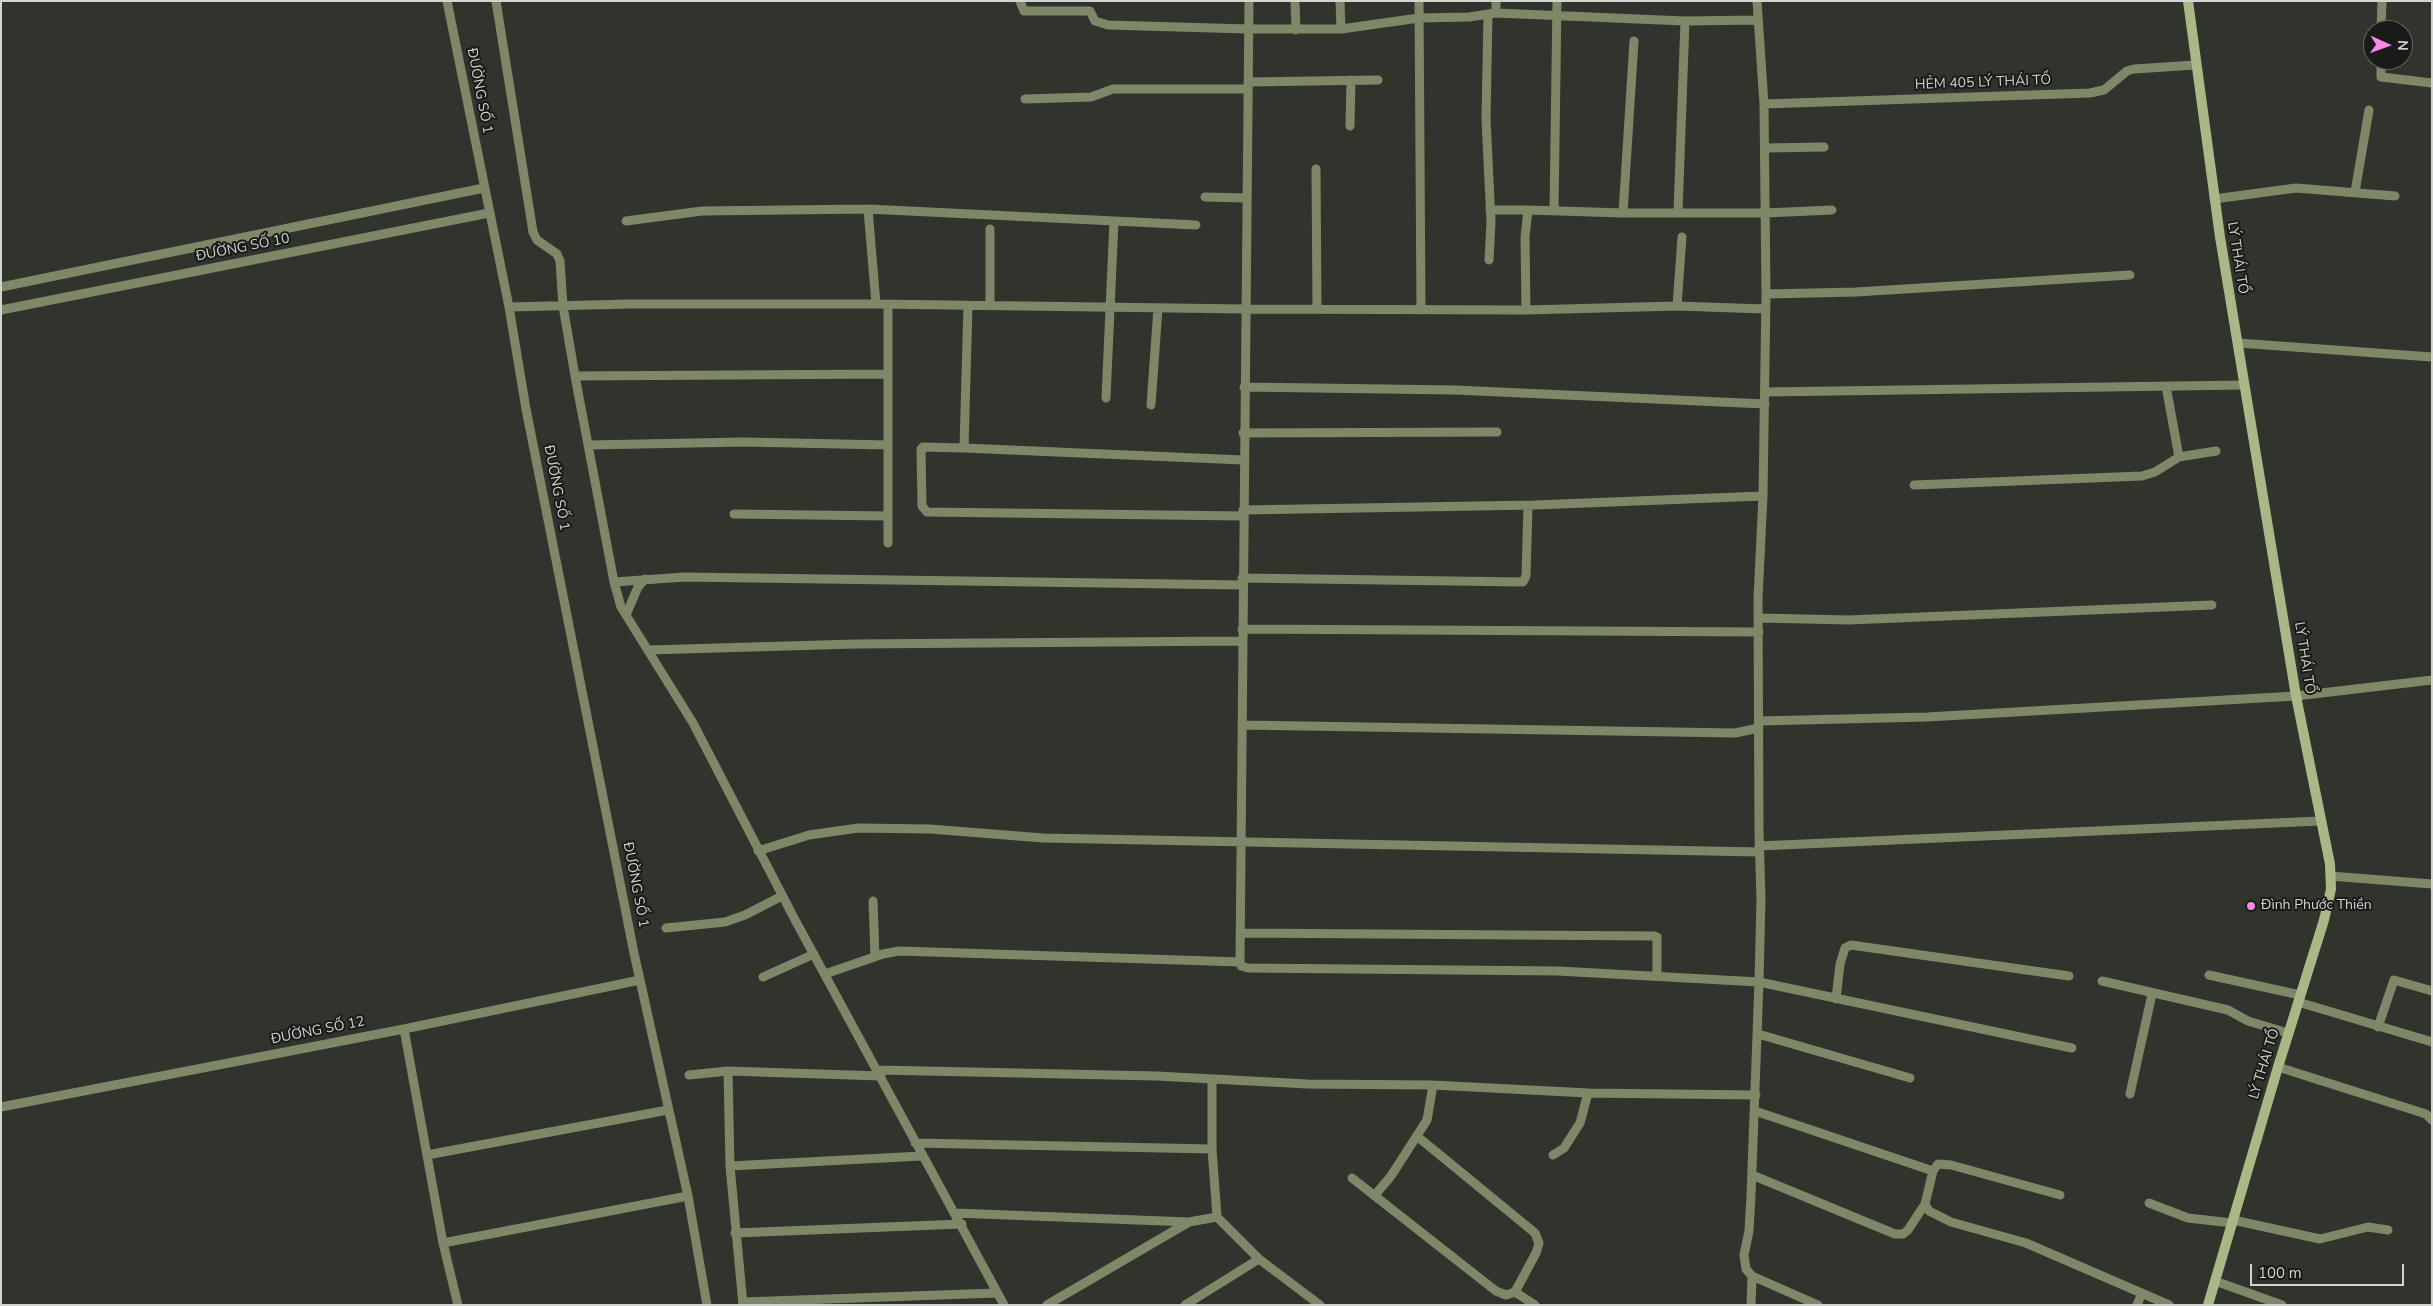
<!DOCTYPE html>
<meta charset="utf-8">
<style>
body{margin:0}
#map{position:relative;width:2433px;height:1306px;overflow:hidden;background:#31342d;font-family:"Nunito Sans",sans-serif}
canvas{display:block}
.frame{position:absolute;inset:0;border:2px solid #d2d4d0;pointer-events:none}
.north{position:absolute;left:2363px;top:20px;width:50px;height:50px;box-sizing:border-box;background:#1a1b18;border:1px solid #646562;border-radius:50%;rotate:92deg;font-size:14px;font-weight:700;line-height:20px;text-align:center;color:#d2d4d0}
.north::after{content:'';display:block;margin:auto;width:18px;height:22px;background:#f888ea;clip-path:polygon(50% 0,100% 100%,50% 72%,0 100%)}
.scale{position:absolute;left:2250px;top:1264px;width:154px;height:22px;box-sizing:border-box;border:2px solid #d2d4d0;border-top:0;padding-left:6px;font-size:15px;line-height:18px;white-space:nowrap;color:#d2d4d0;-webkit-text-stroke:4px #1a1b18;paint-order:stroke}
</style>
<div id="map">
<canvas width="2433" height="1306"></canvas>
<div class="frame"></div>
<div class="north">N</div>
<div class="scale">100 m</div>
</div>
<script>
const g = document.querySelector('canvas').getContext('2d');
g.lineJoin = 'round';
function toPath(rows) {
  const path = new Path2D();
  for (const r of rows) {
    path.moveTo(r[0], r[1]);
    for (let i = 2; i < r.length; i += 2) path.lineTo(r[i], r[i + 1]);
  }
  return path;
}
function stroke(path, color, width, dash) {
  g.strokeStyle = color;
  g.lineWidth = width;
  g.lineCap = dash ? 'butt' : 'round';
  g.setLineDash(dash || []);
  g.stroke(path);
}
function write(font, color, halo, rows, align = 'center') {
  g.font = font + ' "Nunito Sans",sans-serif';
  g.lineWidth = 4;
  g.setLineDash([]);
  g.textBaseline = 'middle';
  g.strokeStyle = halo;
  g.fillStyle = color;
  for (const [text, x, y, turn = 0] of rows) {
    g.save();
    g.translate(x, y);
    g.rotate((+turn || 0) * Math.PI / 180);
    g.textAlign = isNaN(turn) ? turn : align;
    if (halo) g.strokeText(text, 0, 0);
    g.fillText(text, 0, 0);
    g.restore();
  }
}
stroke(toPath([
 [447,1,509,307,526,409,634,953,688,1196,707,1305],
 [496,1,533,232,537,240,557,254,560,261,563,306,575,376,614,582,621,607,693,723,794,918,1004,1305],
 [1020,1,1024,11,1090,11,1095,21,1108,25,1248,29,1341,29,1419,18,1469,17,1496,13,1685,21,1758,20],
 [1295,1,1296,30],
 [1340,1,1341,29],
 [1419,1,1421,310],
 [1496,1,1496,13],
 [1488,14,1486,119,1491,222,1489,260],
 [2381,30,2382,1],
 [2381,60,2381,77,2432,83],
 [1248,82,1378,80],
 [1025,99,1091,97,1113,89,1248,89],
 [1764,104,2090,93,2104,90,2127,71,2134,69,2195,65],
 [1350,126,1351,80],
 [1765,148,1824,147],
 [1316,169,1317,309],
 [2355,192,2369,110],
 [1205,197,1246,198],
 [2214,199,2296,188,2395,196],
 [868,209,876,304],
 [1490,210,1528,210],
 [1554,211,1557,1],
 [1678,212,1685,21],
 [1623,213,1634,41],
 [626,221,702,211,868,209,1196,225],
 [1,287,484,188],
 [1766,294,1856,292,2130,275],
 [990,306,990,229],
 [1677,306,1682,237],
 [509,307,629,304,876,304,1245,309,1526,310,1677,306,1765,309],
 [1,310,489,213],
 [1526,310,1525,237,1528,210,1623,213,1765,213,1832,210],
 [2238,343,2432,357],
 [575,376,888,374],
 [2166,386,2179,457],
 [1244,387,1455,390,1765,404],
 [1765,392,2244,385],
 [1106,398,1114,221],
 [1151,405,1158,308],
 [1243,433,1497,432],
 [589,445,744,442,888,445],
 [964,448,968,305],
 [1914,485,2142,476,2155,472,2179,457,2216,451],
 [1243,510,1535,505,1763,496],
 [734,514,888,516],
 [1243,516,927,512,922,506,921,449,923,447,964,448,1243,460],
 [888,543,888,305],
 [1242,578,1523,582,1526,576,1528,506],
 [614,582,685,577,1242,585],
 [626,615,638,587,645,579],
 [1759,618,1849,620,2212,605],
 [1242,629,1759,632],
 [649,650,855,644,1241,641],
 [1759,721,1927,717,2296,696,2432,680],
 [1242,725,1735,733,1759,728],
 [1759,846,2320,821],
 [758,851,809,835,858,828,930,829,1043,838,1759,852],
 [2330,876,2432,884],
 [873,901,875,957],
 [666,928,725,922,745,915,782,896],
 [1240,933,1654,936,1657,937,1657,976],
 [1240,962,1249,1],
 [825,974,883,954,899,951,1240,962,1241,966,1248,968,1558,971,1759,982,2072,1048],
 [2209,975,2300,995],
 [763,977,814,954],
 [2102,981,2228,1010,2248,1021,2288,1033],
 [1836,999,1840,964,1845,948,1851,945,2069,976],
 [2298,1002,2432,1042],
 [2378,1027,2394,980,2432,991],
 [404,1029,443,1243,458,1305],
 [1758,1034,1910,1078],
 [2278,1067,2426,1114,2432,1120],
 [878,1070,1157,1076,1307,1084,1433,1085,1588,1093,1756,1095],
 [728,1071,730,1166,743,1305],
 [689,1075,728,1071,881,1076],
 [1212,1079,1212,1149,1217,1217,1259,1259,1320,1305],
 [2130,1094,2152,994],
 [1,1107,404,1029,640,980],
 [1755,1111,1933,1171],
 [915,1143,1212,1149],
 [427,1155,668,1110],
 [1553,1155,1564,1148,1580,1123,1588,1093],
 [730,1166,922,1156],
 [1752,1175,1895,1234,1903,1234,1908,1230,1925,1204,1933,1171,1938,1164,1951,1165,2060,1195],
 [1352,1178,1496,1291,1506,1295,1515,1292,1536,1253,1539,1243,1535,1233,1418,1137],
 [1375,1195,1391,1176,1427,1120,1433,1085],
 [2149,1203,2188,1218,2232,1223],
 [1925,1204,1929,1211,1951,1222,2026,1243,2169,1305],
 [955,1213,1189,1222,1217,1217],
 [2233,1220,2320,1239,2368,1227,2388,1230],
 [735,1233,962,1224],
 [443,1243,688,1196],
 [1752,1276,1818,1305],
 [2215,1281,2282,1305],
 [1515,1292,1535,1305],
 [743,1302,997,1293],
 [1047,1305,1189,1222],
 [1185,1305,1259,1259],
 [1751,1305,1752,1276,1746,1269,1744,1255,1749,1231,1751,1196,1759,982,1761,899,1759,832,1758,598,1763,496,1766,294,1764,104,1757,1],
 [2137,1305,2142,1293]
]), '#7e8869', 9);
stroke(toPath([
 [2188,1,2220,237,2296,696,2330,864,2331,889,2324,920,2278,1067,2208,1305]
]), '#a8b886', 10);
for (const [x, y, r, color] of [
 [2251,906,5,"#f888ea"]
]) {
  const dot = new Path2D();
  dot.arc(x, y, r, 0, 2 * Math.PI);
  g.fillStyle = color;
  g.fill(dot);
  stroke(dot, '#1a1b18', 2);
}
write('14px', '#d2d4d0', '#1a1b18', [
 ["HẺM 405 LÝ THÁI TỔ",1983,83,-2],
 ["ĐƯỜNG SỐ 1",479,91,79],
 ["ĐƯỜNG SỐ 10",243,248,-11],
 ["LÝ THÁI TỔ",2237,258,81],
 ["ĐƯỜNG SỐ 1",556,488,79],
 ["LÝ THÁI TỔ",2304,658,81],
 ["ĐƯỜNG SỐ 1",635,885,79],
 ["ĐƯỜNG SỐ 12",318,1031,-11],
 ["LÝ THÁI TỔ",2265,1064,-73]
]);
write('14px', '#d2d4d0', '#1a1b18', [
 ["Đình Phước Thiền",2261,906]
], 'left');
</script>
